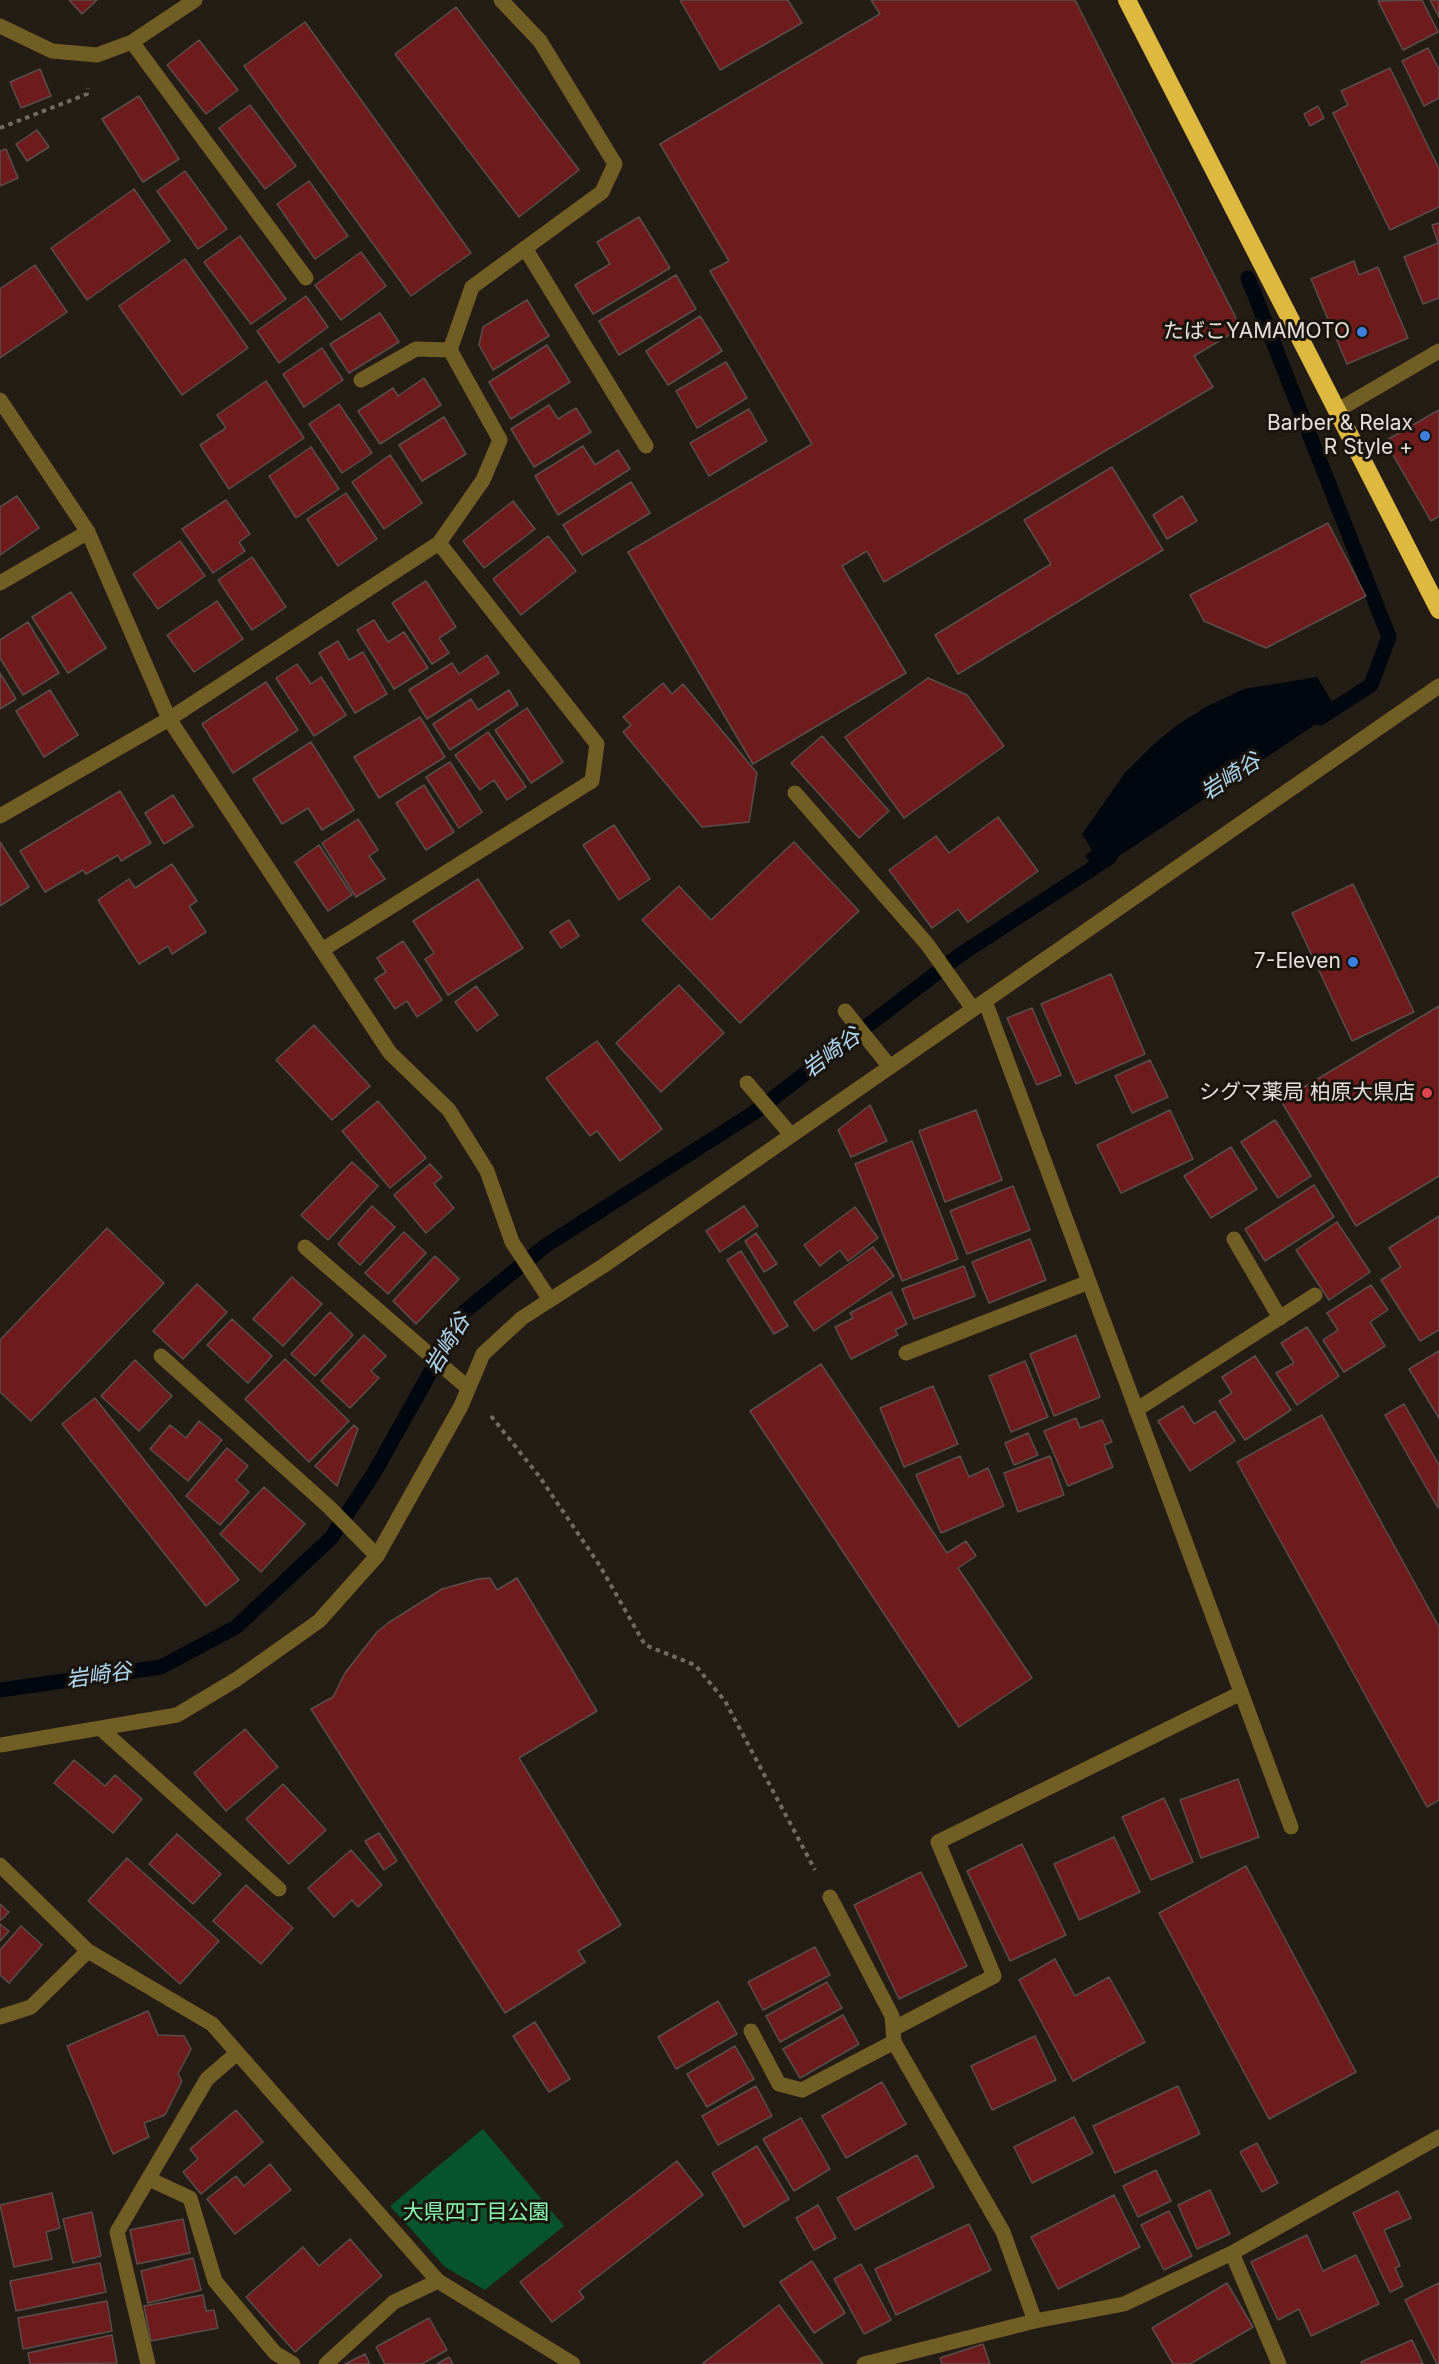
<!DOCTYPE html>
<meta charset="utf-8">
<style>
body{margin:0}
canvas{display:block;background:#241d15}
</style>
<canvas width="1439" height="2364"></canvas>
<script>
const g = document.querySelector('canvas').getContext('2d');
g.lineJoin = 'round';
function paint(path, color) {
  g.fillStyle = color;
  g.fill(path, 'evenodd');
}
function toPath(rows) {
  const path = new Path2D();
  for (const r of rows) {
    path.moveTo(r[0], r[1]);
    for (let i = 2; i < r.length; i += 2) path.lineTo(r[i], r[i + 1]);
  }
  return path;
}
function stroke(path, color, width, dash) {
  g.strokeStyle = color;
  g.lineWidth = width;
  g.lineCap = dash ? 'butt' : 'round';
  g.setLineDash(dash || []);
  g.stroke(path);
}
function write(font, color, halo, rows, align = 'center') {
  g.font = font + ' Inter,"Noto Sans JP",sans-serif';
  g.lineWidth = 6;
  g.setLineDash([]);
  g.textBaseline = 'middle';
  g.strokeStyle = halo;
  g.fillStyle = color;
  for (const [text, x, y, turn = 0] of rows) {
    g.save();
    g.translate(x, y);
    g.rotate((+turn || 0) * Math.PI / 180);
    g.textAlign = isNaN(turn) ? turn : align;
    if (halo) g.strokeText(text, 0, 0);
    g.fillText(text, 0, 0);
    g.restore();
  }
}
paint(toPath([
 [483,2129,564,2226,485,2290,445,2267,390,2206]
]), '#07542e');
paint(toPath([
 [1317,677,1337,710,1097,871,1085,856,1092,850,1082,834,1125,773,1153,745,1177,725,1206,707,1244,689]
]), '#01070e');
stroke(toPath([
 [1248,278,1389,637,1371,685,1320,718],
 [0,1690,161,1667,236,1627,331,1538,374,1473,464,1312,545,1246,755,1112,960,955,1110,857]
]), '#01070e', 15);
const building = toPath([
 [69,0,97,0,82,14,69,0],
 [680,0,788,0,802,23,720,70,680,0],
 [871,0,1075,0,1241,328,1194,356,1213,387,884,582,867,551,842,566,906,673,753,764,628,552,812,444,710,271,729,261,660,144,880,14,871,0],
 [1422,0,1438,32,1403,50,1378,1,1422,0],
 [1430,0,1439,0,1439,17,1430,0],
 [456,7,579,170,519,217,395,54,456,7],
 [305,22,471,253,411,296,244,66,305,22],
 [199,40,238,90,206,114,167,65,199,40],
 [1428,48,1439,69,1439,98,1424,106,1402,61,1428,48],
 [1390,68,1439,169,1439,207,1390,230,1333,113,1348,105,1341,91,1390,68],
 [40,69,51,96,21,108,10,82,40,69],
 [139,96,179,159,143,182,102,119,139,96],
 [250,105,296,166,265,189,219,128,250,105],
 [1318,106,1324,118,1310,126,1304,114,1318,106],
 [37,130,49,147,27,161,16,144,37,130],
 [6,149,18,178,0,186,0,151,6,149],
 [185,171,227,229,198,249,157,191,185,171],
 [309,181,348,236,315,259,277,204,309,181],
 [134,189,170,241,87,300,51,248,134,189],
 [639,217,670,268,593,314,575,285,610,264,597,242,639,217],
 [1439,223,1439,298,1423,304,1404,257,1438,243,1432,225,1439,223],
 [240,236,286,299,251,324,204,262,240,236],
 [361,252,386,286,341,320,315,285,361,252],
 [185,259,248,348,182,395,119,306,185,259],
 [1354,261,1359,275,1378,267,1408,338,1347,364,1311,279,1354,261],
 [35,265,67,312,0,358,0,289,35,265],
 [676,275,696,309,619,355,599,321,676,275],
 [306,296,328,327,279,363,257,331,306,296],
 [527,300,549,336,493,370,479,345,483,327,527,300],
 [380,313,399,342,349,373,330,344,380,313],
 [700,316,722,351,668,385,646,351,700,316],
 [547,345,570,382,511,419,489,382,547,345],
 [322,348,343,380,304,407,283,374,322,348],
 [726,362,747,398,697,428,676,391,726,362],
 [424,378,441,405,380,444,358,411,393,388,398,396,424,378],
 [266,381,304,438,229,489,200,445,226,428,217,415,266,381],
 [339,404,372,453,342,473,309,424,339,404],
 [549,405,558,419,576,408,591,432,534,467,511,429,549,405],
 [749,409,767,441,709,476,690,443,749,409],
 [1439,410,1439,516,1431,521,1385,441,1439,410],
 [444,417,466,454,422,481,399,445,444,417],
 [583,446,595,465,618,450,630,469,558,515,535,476,583,446],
 [311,447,339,489,296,518,269,476,311,447],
 [390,455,422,503,384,529,352,482,390,455],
 [1112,467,1163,550,958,674,935,635,1051,564,1024,520,1112,467],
 [631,482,650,513,582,555,563,525,631,482],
 [346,493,377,539,338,566,307,519,346,493],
 [17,496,39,528,0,555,0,507,17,496],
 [1182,496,1197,521,1167,539,1153,515,1182,496],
 [226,500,250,534,239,542,245,551,213,573,182,529,226,500],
 [513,501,535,529,484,568,463,541,513,501],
 [1328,523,1366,596,1266,648,1204,621,1190,595,1328,523],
 [548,536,576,571,521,615,493,579,548,536],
 [180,541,205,576,158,609,133,574,180,541],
 [252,557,286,607,252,630,218,580,252,557],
 [426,581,456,627,439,638,449,653,432,664,392,603,426,581],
 [71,592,106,648,68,673,32,617,71,592],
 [217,601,243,639,194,672,167,635,217,601],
 [374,620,388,642,404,632,428,668,394,689,357,630,374,620],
 [28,622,59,673,23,695,0,658,0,640,28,622],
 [338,641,349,660,363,652,387,694,355,713,319,653,338,641],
 [487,655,499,673,427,719,409,690,452,663,459,674,487,655],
 [297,664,311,684,321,677,346,715,314,736,276,678,297,664],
 [0,673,16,699,0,709,0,673],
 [928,678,967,695,1004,746,904,818,845,737,928,678],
 [266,682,298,730,233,773,202,724,266,682],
 [663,683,672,694,683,684,757,773,749,822,702,827,623,732,631,725,623,717,663,683],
 [50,690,78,735,44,757,16,711,50,690],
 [509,690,518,705,450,750,433,724,471,699,478,710,509,690],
 [527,708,563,762,531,783,495,730,527,708],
 [420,717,445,757,379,798,354,757,420,717],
 [488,732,526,787,507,800,494,780,480,790,455,755,488,732],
 [822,736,889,811,859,838,791,763,822,736],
 [311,742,354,810,322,830,308,808,282,824,253,779,311,742],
 [450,762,482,812,459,828,426,777,450,762],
 [424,785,454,832,426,850,396,803,424,785],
 [120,791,151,843,121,861,118,855,86,874,83,870,45,892,20,851,120,791],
 [173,795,193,826,164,844,145,813,173,795],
 [998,817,1038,871,968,922,958,909,932,928,889,870,936,836,949,853,998,817],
 [358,819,378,850,369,856,385,879,356,897,322,843,358,819],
 [614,825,650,879,619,900,583,845,614,825],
 [0,842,29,887,0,906,0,842],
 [794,842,859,911,740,1023,642,920,679,886,711,920,794,842],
 [319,845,352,895,328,911,295,862,319,845],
 [172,864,197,901,189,906,206,932,172,954,168,946,139,964,98,900,129,879,135,888,172,864],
 [478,879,523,948,448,995,425,959,434,953,413,921,478,879],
 [1353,884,1414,1012,1352,1041,1292,913,1353,884],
 [569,920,579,936,561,948,550,932,569,920],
 [403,941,442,1000,417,1017,407,1001,395,1009,375,979,386,972,377,958,403,941],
 [1111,974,1145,1054,1076,1084,1041,1004,1111,974],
 [679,985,724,1033,661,1092,616,1043,679,985],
 [476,986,498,1015,477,1031,455,1002,476,986],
 [1439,1006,1439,1176,1356,1226,1281,1101,1439,1006],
 [1032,1008,1061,1075,1037,1085,1007,1018,1032,1008],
 [314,1025,370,1086,332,1120,276,1060,314,1025],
 [597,1041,662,1129,620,1161,597,1131,590,1136,546,1078,597,1041],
 [1150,1060,1168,1097,1132,1113,1115,1076,1150,1060],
 [378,1101,426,1158,390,1188,342,1131,378,1101],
 [870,1105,887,1141,851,1157,838,1130,870,1105],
 [976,1110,1002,1180,945,1202,919,1131,976,1110],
 [1170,1110,1193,1159,1121,1193,1097,1145,1170,1110],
 [1275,1120,1311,1176,1278,1198,1241,1142,1275,1120],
 [912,1141,958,1259,902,1281,855,1164,912,1141],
 [1231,1147,1257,1189,1211,1218,1184,1176,1231,1147],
 [352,1162,378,1186,328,1240,301,1215,352,1162],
 [430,1164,442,1177,434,1184,454,1208,426,1233,394,1195,430,1164],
 [1314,1185,1334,1217,1265,1261,1245,1229,1314,1185],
 [1013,1186,1030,1230,967,1254,950,1211,1013,1186],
 [372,1206,395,1227,360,1265,338,1244,372,1206],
 [744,1206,758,1226,720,1252,706,1231,744,1206],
 [855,1207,878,1238,848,1261,840,1250,820,1266,804,1245,855,1207],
 [1439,1216,1439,1330,1420,1341,1381,1280,1401,1267,1389,1248,1439,1216],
 [1337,1222,1370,1272,1329,1300,1296,1250,1337,1222],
 [107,1228,164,1283,31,1421,0,1392,0,1340,107,1228],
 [404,1232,426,1253,388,1294,365,1273,404,1232],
 [756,1233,777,1264,764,1272,745,1241,756,1233],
 [1030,1239,1046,1280,989,1303,972,1262,1030,1239],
 [873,1247,894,1276,814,1331,794,1302,873,1247],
 [741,1251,788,1326,774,1334,727,1260,741,1251],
 [435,1256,459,1279,416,1324,393,1301,435,1256],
 [964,1266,975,1296,914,1319,902,1289,964,1266],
 [292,1277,322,1304,283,1346,253,1319,292,1277],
 [197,1284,227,1312,183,1359,153,1331,197,1284],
 [1371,1285,1388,1310,1370,1322,1385,1346,1344,1372,1323,1340,1338,1330,1327,1313,1371,1285],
 [891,1292,907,1324,895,1330,898,1335,851,1359,835,1327,853,1318,850,1313,891,1292],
 [330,1312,353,1335,315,1376,291,1354,330,1312],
 [232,1319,272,1356,248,1383,207,1345,232,1319],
 [1307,1327,1339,1376,1297,1405,1276,1373,1294,1363,1281,1343,1307,1327],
 [364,1335,386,1356,371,1371,379,1378,350,1408,321,1381,364,1335],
 [1076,1335,1100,1397,1054,1416,1030,1354,1076,1335],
 [1439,1351,1439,1418,1409,1369,1439,1351],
 [1255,1356,1291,1410,1245,1440,1219,1401,1232,1393,1222,1377,1255,1356],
 [285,1359,349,1421,309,1462,245,1399,285,1359],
 [135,1360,172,1396,139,1431,101,1396,135,1360],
 [1025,1361,1048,1417,1011,1432,989,1376,1025,1361],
 [821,1364,947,1553,966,1541,976,1556,958,1568,1032,1678,959,1727,750,1411,821,1364],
 [933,1386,958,1444,904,1467,880,1408,933,1386],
 [95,1398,239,1580,206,1606,62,1424,95,1398],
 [1404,1404,1439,1465,1438,1508,1385,1415,1404,1404],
 [1183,1406,1194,1424,1215,1411,1235,1441,1190,1471,1158,1421,1183,1406],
 [1322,1415,1439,1627,1439,1800,1427,1807,1237,1462,1322,1415],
 [1076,1418,1080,1428,1102,1420,1112,1442,1104,1445,1113,1467,1068,1486,1044,1431,1076,1418],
 [199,1421,222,1440,188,1481,150,1449,170,1425,186,1438,199,1421],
 [354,1425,358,1429,337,1486,315,1466,354,1425],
 [1028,1433,1038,1455,1014,1465,1005,1443,1028,1433],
 [227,1448,248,1466,236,1480,249,1492,220,1525,186,1496,227,1448],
 [960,1456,969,1477,988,1468,1004,1506,941,1533,916,1475,960,1456],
 [1050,1456,1064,1495,1018,1512,1004,1473,1050,1456],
 [264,1487,305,1524,261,1572,220,1534,264,1487],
 [490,1578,497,1590,517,1578,597,1711,519,1758,621,1925,578,1951,585,1962,505,2013,311,1709,333,1697,345,1673,377,1632,388,1623,442,1589,478,1579,490,1578],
 [245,1729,278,1767,226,1811,194,1773,245,1729],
 [74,1760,105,1786,115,1775,142,1799,113,1833,54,1783,74,1760],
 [1238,1779,1259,1837,1201,1858,1180,1800,1238,1779],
 [283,1784,326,1830,289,1864,246,1819,283,1784],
 [1164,1798,1193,1862,1151,1880,1122,1817,1164,1798],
 [379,1833,397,1861,384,1870,365,1841,379,1833],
 [177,1834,221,1874,193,1904,149,1864,177,1834],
 [1114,1837,1140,1892,1079,1920,1054,1864,1114,1837],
 [1022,1844,1066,1935,1010,1961,967,1871,1022,1844],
 [351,1850,382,1885,358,1907,352,1900,334,1917,308,1888,351,1850],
 [127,1858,219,1941,180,1984,88,1901,127,1858],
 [1246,1866,1356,2072,1269,2119,1159,1913,1246,1866],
 [921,1872,967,1966,899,1999,854,1905,921,1872],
 [246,1885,293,1928,261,1964,213,1921,246,1885],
 [0,1904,9,1912,0,1921,0,1904],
 [0,1924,9,1931,0,1941,0,1924],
 [21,1926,42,1945,9,1983,0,1975,0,1950,21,1926],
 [815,1947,830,1975,763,2010,748,1982,815,1947],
 [1055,1959,1075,1996,1109,1977,1145,2042,1073,2081,1019,1980,1055,1959],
 [827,1982,842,2008,780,2042,766,2016,827,1982],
 [718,2001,737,2034,676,2069,658,2037,718,2001],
 [148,2011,158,2035,184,2036,191,2049,178,2074,182,2081,165,2115,144,2123,149,2137,113,2154,67,2046,148,2011],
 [843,2015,859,2044,800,2078,783,2049,843,2015],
 [535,2022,570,2079,549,2092,513,2036,535,2022],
 [1035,2036,1056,2080,992,2110,971,2066,1035,2036],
 [735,2046,754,2079,707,2107,687,2074,735,2046],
 [882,2082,906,2124,846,2158,822,2116,882,2082],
 [756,2086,772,2116,718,2145,702,2116,756,2086],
 [1178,2086,1200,2134,1115,2173,1093,2126,1178,2086],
 [236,2110,263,2142,201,2194,183,2172,198,2159,190,2149,236,2110],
 [1074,2117,1093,2153,1032,2183,1014,2147,1074,2117],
 [801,2118,830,2169,794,2191,763,2139,801,2118],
 [1257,2143,1278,2183,1262,2192,1240,2152,1257,2143],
 [757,2146,789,2199,744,2227,712,2173,757,2146],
 [917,2155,934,2187,855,2230,837,2198,917,2155],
 [677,2161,703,2195,579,2291,584,2298,552,2322,520,2282,677,2161],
 [270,2164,291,2190,235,2234,207,2199,236,2176,244,2186,270,2164],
 [1156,2170,1171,2201,1138,2217,1123,2186,1156,2170],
 [1210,2190,1230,2234,1197,2249,1178,2205,1210,2190],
 [1398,2191,1411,2218,1384,2230,1400,2266,1395,2268,1403,2286,1390,2292,1353,2213,1398,2191],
 [52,2193,60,2228,46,2232,52,2259,14,2267,0,2205,52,2193],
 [1114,2195,1140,2247,1058,2289,1031,2237,1114,2195],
 [818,2205,836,2238,814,2250,796,2218,818,2205],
 [1169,2211,1192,2256,1164,2270,1141,2225,1169,2211],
 [92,2212,101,2256,73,2263,63,2219,92,2212],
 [183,2219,190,2253,137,2264,130,2230,183,2219],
 [969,2224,991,2270,896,2315,875,2269,969,2224],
 [1307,2235,1323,2271,1356,2255,1379,2304,1311,2336,1299,2309,1278,2320,1251,2262,1307,2235],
 [350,2239,382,2276,295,2352,246,2297,303,2247,319,2266,350,2239],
 [193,2258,201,2290,148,2303,141,2271,193,2258],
 [812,2261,845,2313,814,2333,780,2282,812,2261],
 [100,2263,106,2292,16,2311,10,2281,100,2263],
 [861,2264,891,2320,864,2334,834,2279,861,2264],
 [1227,2283,1253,2327,1190,2364,1173,2364,1152,2328,1227,2283],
 [1439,2283,1439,2364,1437,2364,1405,2300,1439,2283],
 [203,2295,206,2311,214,2310,218,2328,151,2341,144,2306,203,2295],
 [107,2301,112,2331,23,2349,18,2318,107,2301],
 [779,2305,823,2364,704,2364,703,2363,779,2305],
 [429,2318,447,2350,422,2364,385,2364,376,2347,429,2318],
 [112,2335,117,2363,30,2364,28,2353,112,2335],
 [1412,2340,1423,2364,1362,2364,1361,2362,1412,2340],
 [983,2344,990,2364,942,2364,940,2358,983,2344],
 [365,2354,370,2364,345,2364,365,2354],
 [449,2357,453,2364,437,2364,449,2357]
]);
paint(building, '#6e1b1d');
stroke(building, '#5a4d4c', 1.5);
stroke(toPath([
 [0,128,87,94,88,88],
 [491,1416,539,1476,600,1566,645,1645,695,1665,725,1701,815,1870]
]), '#716b64', 4, [4.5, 4.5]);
stroke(toPath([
 [0,26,52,51,97,55,132,42,195,0],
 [132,42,306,278],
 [525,248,646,446],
 [361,380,416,349,450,350],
 [0,400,88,532,169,719,390,1053,449,1110,487,1171,512,1242,550,1300],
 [1338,410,1439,351],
 [0,583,88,532],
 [795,793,927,944,973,1009],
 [0,816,169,719,439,543,483,480,500,440,450,350,472,287,602,192,615,164,540,41,501,0],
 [322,950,592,781,597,744,439,543],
 [985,1001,1291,1827],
 [845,1011,890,1067],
 [747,1083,791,1135],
 [1234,1239,1280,1318],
 [305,1247,468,1388],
 [906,1353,1089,1282],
 [161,1356,329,1507,377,1556],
 [1136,1410,1315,1295],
 [100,1728,279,1889],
 [0,1745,177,1715,237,1679,319,1621,377,1556,461,1406,483,1354,522,1318,603,1266,1439,686],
 [0,1865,88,1951,212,2024,438,2281,573,2364],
 [830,1897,892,2016,894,2042,1003,2232,1035,2321],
 [0,2017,31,2007,88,1951],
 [893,2029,994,1976,938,1842,1241,1693],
 [751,2031,779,2084,802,2090,894,2042],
 [149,2179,190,2198,215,2281,275,2353,293,2364],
 [1232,2253,1279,2364],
 [148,2364,117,2232,207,2079,237,2053],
 [326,2364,394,2302,438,2281],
 [864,2364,1035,2321,1124,2304,1232,2253,1439,2137]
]), '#715e24', 15);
stroke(toPath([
 [1127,0,1439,610]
]), '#deb83f', 18);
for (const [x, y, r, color] of [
 [1362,332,6,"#3f7fe0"],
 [1425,436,6,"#3f7fe0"],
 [1353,962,6,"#3f7fe0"],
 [1427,1093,6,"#e0444e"]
]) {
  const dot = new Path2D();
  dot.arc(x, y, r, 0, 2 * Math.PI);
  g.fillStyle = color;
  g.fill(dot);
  stroke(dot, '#1b140c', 2);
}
write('21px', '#e5e0db', '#1b140c', [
 ["たばこYAMAMOTO",1350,332],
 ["Barber & Relax",1413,424],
 ["R Style +",1413,448],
 ["7-Eleven",1341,962],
 ["シグマ薬局 柏原大県店",1415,1093]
], 'right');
write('21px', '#86f9b1', '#1b140c', [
 ["大県四丁目公園",476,2213]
]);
write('italic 22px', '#add7f3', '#1b140c', [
 ["岩崎谷",1231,777,-33],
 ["岩崎谷",832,1053,-37],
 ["岩崎谷",448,1344,-59],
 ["岩崎谷",99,1676,-8]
]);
</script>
